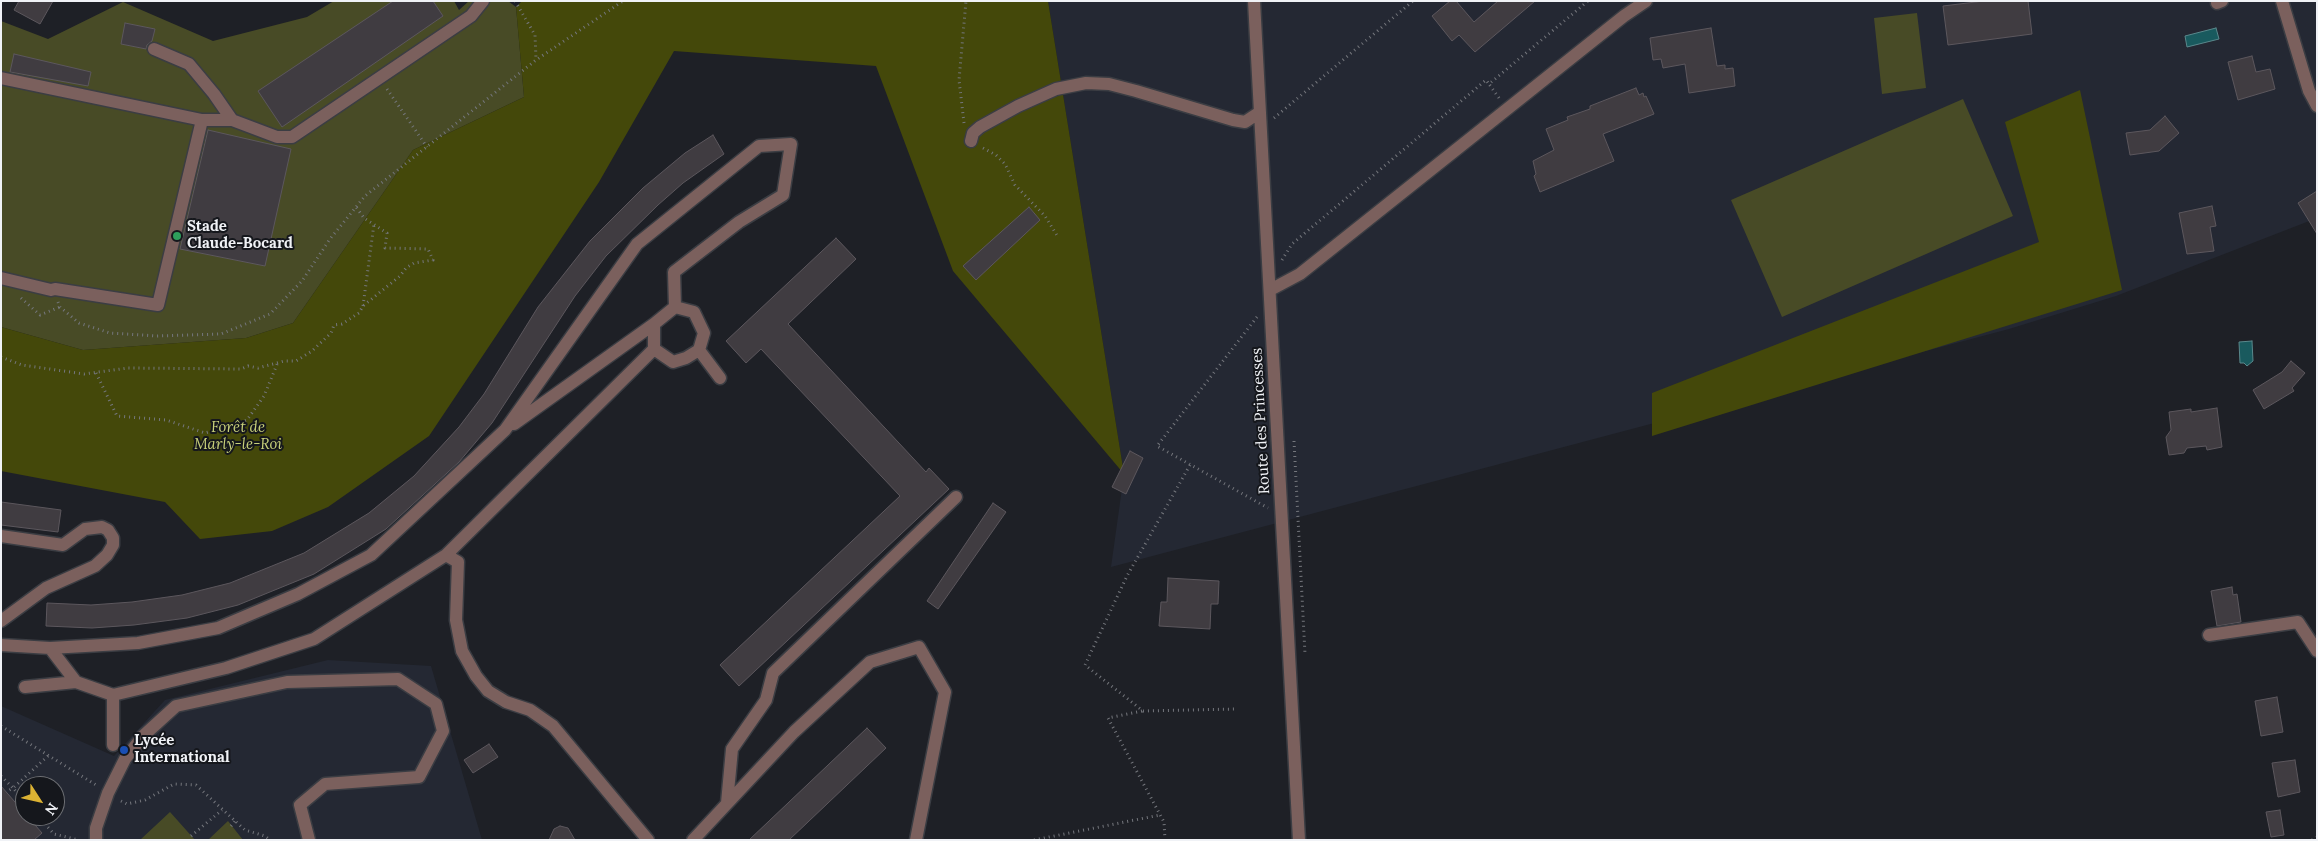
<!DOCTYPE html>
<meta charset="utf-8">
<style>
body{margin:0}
#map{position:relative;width:2318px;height:841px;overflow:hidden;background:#1e2026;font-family:Lora,serif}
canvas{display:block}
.frame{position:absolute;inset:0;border:2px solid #f0f2f6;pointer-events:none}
.north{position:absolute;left:15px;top:776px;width:50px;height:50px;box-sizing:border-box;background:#15171c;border:1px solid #6d6f73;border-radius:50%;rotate:125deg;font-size:14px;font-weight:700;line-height:20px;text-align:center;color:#f0f2f6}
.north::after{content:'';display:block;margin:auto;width:18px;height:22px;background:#dbb233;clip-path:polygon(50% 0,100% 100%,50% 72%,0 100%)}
</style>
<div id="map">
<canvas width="2318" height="841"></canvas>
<div class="frame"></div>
<div class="north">N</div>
</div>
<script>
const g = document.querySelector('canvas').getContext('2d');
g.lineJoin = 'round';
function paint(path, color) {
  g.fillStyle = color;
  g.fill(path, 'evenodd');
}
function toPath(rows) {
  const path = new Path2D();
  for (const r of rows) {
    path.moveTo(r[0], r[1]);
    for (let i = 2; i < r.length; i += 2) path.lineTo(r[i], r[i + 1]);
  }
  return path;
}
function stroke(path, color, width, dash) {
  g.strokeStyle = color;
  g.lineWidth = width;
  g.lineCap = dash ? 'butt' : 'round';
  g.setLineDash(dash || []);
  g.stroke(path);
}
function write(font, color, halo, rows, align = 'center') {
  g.font = font + ' Lora,serif';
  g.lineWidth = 4;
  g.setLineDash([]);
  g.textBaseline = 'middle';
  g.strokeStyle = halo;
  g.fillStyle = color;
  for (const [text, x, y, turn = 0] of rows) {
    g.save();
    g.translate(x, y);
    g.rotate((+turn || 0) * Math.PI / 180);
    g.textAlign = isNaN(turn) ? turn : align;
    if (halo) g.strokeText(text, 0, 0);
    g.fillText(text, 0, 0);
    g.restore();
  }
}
paint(toPath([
 [1048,1,2317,1,2317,218,2116,296,2009,329,1111,567,1124,474],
 [328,660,431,666,482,840,1,840,1,706,114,756,165,700],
 [25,786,55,786,55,816,25,816]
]), '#242833');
paint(toPath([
 [334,1,454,1,459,10,469,1,508,1,516,7,524,97,413,150,293,323,246,338,83,350,1,327,1,21,48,39,123,2,213,41,307,17],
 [1917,13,1926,88,1882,94,1874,18],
 [1963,99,2013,216,1782,317,1731,200],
 [170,812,195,840,140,840],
 [228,821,243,840,208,840]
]), '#484b26');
paint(toPath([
 [522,1,1048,1,1124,474,953,271,876,66,674,51,599,182,429,436,328,507,272,531,200,539,165,502,1,471,1,327,83,350,246,338,293,323,413,150,524,97,516,7],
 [2080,90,2122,290,1652,436,1652,393,2039,242,2005,122]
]), '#44480a');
const water = toPath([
 [2216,28,2219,39,2187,47,2185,36,2216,28],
 [2252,341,2253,361,2247,366,2244,363,2240,363,2239,342,2252,341]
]);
paint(water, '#195a5e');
stroke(water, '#5a888c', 1);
const building = toPath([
 [19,1,53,1,40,24,14,10,19,1],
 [393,1,433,1,443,16,282,127,258,91,393,1],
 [1450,1,1456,1,1474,22,1498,1,1535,1,1475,52,1459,35,1452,41,1432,16,1450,1],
 [1984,1,2028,1,2032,34,1948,45,1943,6,1984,1],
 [125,23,155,29,152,41,147,45,146,49,121,44,125,23],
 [1711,28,1717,66,1725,65,1725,69,1733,68,1735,86,1689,93,1685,64,1663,68,1661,59,1653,60,1650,38,1711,28],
 [14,54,91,72,88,86,10,72,14,54],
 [2252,56,2256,72,2270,69,2275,89,2238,100,2228,62,2252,56],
 [1636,88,1639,95,1643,93,1644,97,1646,96,1654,114,1603,134,1614,161,1540,192,1534,176,1536,174,1533,161,1554,150,1546,129,1568,120,1567,117,1590,109,1590,106,1636,88],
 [2165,116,2179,133,2159,151,2130,155,2126,133,2150,130,2165,116],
 [208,130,291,149,265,266,180,249,208,130],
 [713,135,724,154,683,183,658,205,606,256,575,296,492,423,459,462,386,529,314,574,238,605,187,618,134,625,92,628,46,626,47,603,91,605,132,602,182,595,230,583,304,553,369,513,414,476,459,427,484,394,538,307,590,241,643,188,685,153,713,135],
 [2317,191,2317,234,2298,203,2317,191],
 [2212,206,2216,226,2210,227,2214,251,2187,254,2179,213,2212,206],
 [1029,207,1040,220,976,280,963,266,1029,207],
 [836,238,856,259,788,324,926,472,929,468,949,489,739,686,720,665,900,496,761,349,746,363,726,341,836,238],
 [2291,361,2305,373,2292,388,2294,391,2264,409,2253,390,2282,372,2291,361],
 [2217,408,2222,447,2207,450,2206,446,2187,448,2184,453,2169,455,2166,437,2171,430,2169,412,2191,409,2191,412,2217,408],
 [1130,451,1143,458,1126,494,1112,487,1130,451],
 [1,502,61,510,58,532,1,525,1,502],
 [993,503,1006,512,938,609,927,601,993,503],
 [1168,578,1219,581,1218,604,1211,604,1210,629,1159,626,1161,602,1167,602,1168,578],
 [2232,587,2233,595,2237,594,2241,622,2217,626,2211,591,2232,587],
 [2277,697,2283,732,2261,736,2255,701,2277,697],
 [867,728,886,748,789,840,749,840,867,728],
 [489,744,498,757,473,773,464,760,489,744],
 [2295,760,2300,792,2278,797,2272,763,2295,760],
 [1,786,42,833,34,840,1,840,1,786],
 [2280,810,2284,835,2271,837,2266,812,2280,810],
 [560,826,568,828,575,840,549,840,554,829,560,826]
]);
paint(building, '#403c41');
stroke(building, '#5c575d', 1);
const minor = toPath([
 [1254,1,1299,840],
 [2282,1,2309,91,2317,106],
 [2217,3,2222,1],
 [154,49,189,64,214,94,232,120],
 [1,78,202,120,232,120,277,137,292,137,471,16,483,1],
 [971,141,973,133,980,127,1018,106,1056,89,1086,83,1109,84,1136,91,1233,120,1245,122,1260,112],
 [1,278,51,290,55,289,158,305,202,120],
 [1270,290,1300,274,1624,16,1646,1],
 [699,350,686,358,673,362,654,349,654,324,675,307,694,312,704,333,699,350,720,378],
 [514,424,654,324],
 [1,536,63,545,85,529,102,527,108,530,113,538,113,545,107,555,95,566,46,588,1,621],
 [446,555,458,562,456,620,462,651,476,676,488,691,506,702,530,710,553,726,648,840],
 [2209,635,2298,622,2317,651],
 [1,645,50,648,138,643,218,628,298,594,371,555,505,430,637,244,759,146,791,144,783,195,739,222,674,272,675,307],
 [50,648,76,682],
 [25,687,76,682,113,695,226,668,314,639,446,555,654,349],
 [113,695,113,745],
 [727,803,732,749,766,700,773,673,956,497],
 [96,840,96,828,108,793,125,759,143,736,176,706,287,682,398,679,436,704,443,731,419,777,325,784,300,805,309,840],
 [693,840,794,732,870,662,919,647,945,692,916,840]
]);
stroke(minor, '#3b3d43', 15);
stroke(toPath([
 [515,1,535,35,536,59],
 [387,89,427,147],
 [1499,98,1489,84,1588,1],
 [1274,118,1413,1],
 [964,123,959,80,966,1],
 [983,148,996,155,1005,164,1015,185,1045,216,1058,237],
 [1282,260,1292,244,1486,80,1489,84],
 [21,298,40,315,60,307],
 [58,302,60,307,79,323,110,333,157,336,221,334,270,314,302,281,330,239,365,196,536,60,623,1],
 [363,306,374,224],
 [1257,317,1157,446,1268,508],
 [1,357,22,365,84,374,128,368,241,369,248,366,258,368,284,361,296,361,312,351,331,333,334,325,342,324,359,313,363,306,400,276,406,268,414,263,433,260,428,249,385,248,387,233,364,218,356,207],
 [96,373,117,416,166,420,205,433,247,420,264,396,278,362],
 [1294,441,1305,654],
 [1190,465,1127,576,1085,665,1143,711,1236,709],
 [1142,711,1108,718,1164,822,1165,840],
 [1,726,96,785],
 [1,776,13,788,6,792],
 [121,801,127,804,145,800,174,784,196,785,245,830,265,836,270,840],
 [25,802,13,788,49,755],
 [38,816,54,834,79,840],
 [231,826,235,821],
 [191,836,222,810],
 [1034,840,1160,815],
 [2312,840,2317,837]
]), '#75777d', 3, [1, 4]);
stroke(minor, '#7b605d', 12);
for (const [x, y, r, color] of [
 [177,236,5,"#2e9e5b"],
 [124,750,5,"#1a4fb4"]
]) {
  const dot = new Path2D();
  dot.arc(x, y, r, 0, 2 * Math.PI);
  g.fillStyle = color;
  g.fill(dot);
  stroke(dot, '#15171c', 2);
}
write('bold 15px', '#f0f2f6', '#15171c', [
 ["Stade",187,227],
 ["Claude-Bocard",187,244],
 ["Lycée",134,741],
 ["International",134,758]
], 'left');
write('15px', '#f0f2f6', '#15171c', [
 ["Route des Princesses",1261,421,-93]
]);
write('italic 15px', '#c8d07a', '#15171c', [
 ["Forêt de",238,428],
 ["Marly-le-Roi",238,445]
]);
</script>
